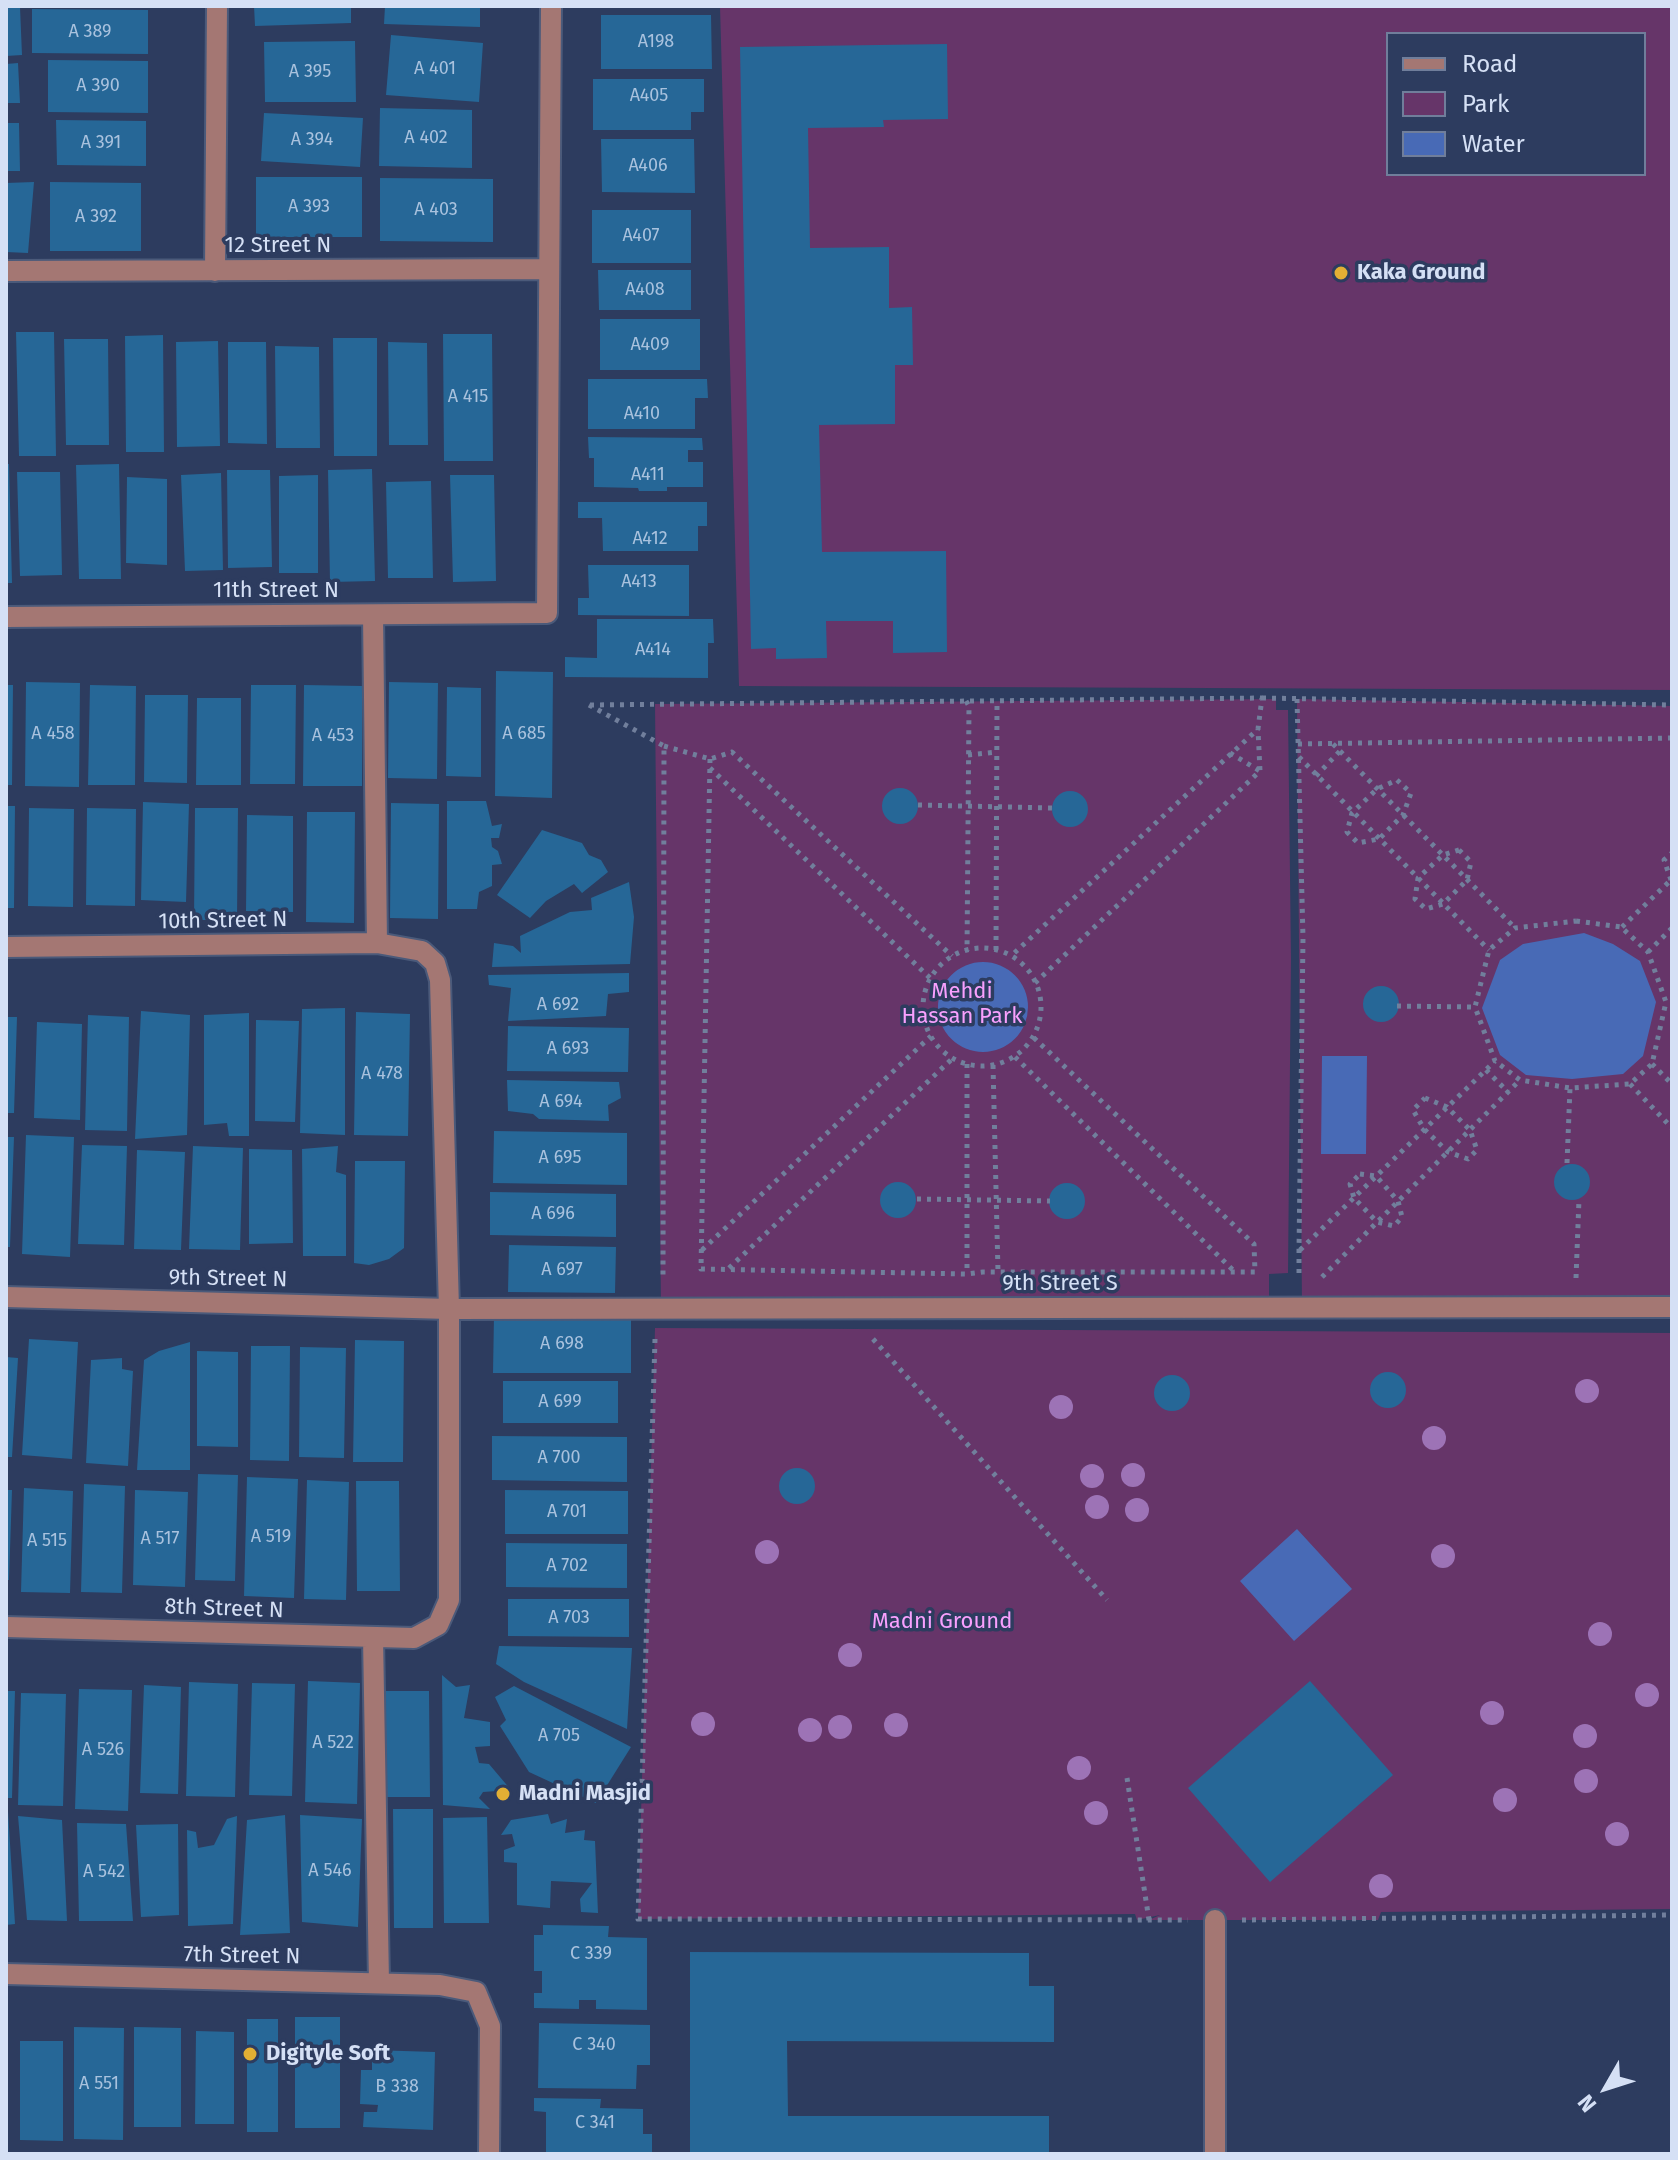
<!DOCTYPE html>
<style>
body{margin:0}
#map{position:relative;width:1678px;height:2160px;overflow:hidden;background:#2d3c5f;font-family:"Fira Sans",sans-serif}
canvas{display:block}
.frame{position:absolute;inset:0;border:8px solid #d5e0f5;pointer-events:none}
.legend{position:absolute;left:1386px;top:32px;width:260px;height:144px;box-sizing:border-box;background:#2d3c5f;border:2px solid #707e9b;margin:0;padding:10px 14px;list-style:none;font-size:24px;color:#d5e0f5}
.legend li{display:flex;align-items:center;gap:16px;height:40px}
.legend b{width:40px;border:2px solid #707e9b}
.north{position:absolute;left:1566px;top:2048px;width:80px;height:80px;-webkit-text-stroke:6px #2d3c5f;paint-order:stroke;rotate:231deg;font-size:22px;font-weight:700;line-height:32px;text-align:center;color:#d5e0f5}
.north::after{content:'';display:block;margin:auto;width:28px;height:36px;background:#d5e0f5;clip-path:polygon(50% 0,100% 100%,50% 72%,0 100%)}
</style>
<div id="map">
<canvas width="1678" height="2160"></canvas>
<div class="frame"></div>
<ul class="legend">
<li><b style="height:10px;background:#a47773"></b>Road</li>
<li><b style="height:22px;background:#663569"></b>Park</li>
<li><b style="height:22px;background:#486ab6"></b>Water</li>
</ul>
<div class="north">N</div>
</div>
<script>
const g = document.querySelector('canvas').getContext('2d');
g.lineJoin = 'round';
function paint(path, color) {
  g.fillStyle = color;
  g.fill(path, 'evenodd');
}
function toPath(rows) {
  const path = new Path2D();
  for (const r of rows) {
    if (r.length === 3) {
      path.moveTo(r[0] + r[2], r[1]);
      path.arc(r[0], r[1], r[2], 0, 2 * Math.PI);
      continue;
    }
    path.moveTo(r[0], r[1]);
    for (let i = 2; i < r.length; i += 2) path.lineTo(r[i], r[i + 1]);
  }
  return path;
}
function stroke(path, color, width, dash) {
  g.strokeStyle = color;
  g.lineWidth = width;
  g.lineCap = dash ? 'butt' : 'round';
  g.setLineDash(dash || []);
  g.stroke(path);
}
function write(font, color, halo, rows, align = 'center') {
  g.font = font + ' "Fira Sans",sans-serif';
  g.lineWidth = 7;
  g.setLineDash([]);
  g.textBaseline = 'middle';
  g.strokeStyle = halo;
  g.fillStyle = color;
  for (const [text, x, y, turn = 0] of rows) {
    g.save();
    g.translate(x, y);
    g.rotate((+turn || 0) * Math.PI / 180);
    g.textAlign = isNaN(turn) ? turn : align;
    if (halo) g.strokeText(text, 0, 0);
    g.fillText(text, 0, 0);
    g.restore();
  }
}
paint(toPath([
 [720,6,1672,6,1672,690,739,686],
 [1388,34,1644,34,1644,174,1388,174],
 [1276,699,1276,710,1288,710,1291,959,1288,1273,1269,1274,1269,1308,661,1309,655,704],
 [1297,699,1672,706,1672,1313,1302,1308],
 [655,1328,1672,1333,1672,1909,1381,1912,1378,1920,1149,1920,1160,1915,1137,1920,1135,1914,638,1919]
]), '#663569');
paint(toPath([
 [1584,933,1613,944,1640,961,1656,1002,1643,1056,1623,1074,1572,1079,1526,1075,1500,1055,1482,1008,1500,960,1523,944],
 [983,1007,45],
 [1322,1056,1367,1056,1366,1154,1321,1154],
 [1297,1529,1352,1589,1294,1641,1240,1581]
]), '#486ab6');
paint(toPath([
 [254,6,351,6,351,23,255,26],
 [385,6,480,6,480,27,384,24],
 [20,7,22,55,6,56,6,8],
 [32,9,148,10,148,54,32,53],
 [601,15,711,15,712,69,601,69],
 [391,35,483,43,479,102,386,95],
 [355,41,356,102,265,102,264,42],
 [947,44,948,119,883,120,884,127,808,128,810,248,889,247,889,308,912,307,913,365,895,365,895,424,819,425,822,552,946,551,947,652,893,653,893,621,826,621,827,658,776,659,776,648,751,649,740,47],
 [48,60,148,61,148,113,48,112],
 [18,63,20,103,6,103,6,64],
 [593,79,704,79,704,112,691,112,691,130,593,130],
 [380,108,472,110,472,168,379,166],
 [264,113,363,118,360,167,261,161],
 [56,120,146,121,146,166,57,165],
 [6,123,19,123,20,171,6,171],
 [601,139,694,139,695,193,602,192],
 [256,177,362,177,362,237,256,237],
 [380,178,493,179,493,242,380,241],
 [34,182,28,253,6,252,6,183],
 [50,182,141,183,141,251,50,251],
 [592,210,691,210,691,263,592,263],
 [598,270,691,270,691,310,599,310],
 [600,319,700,319,700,370,600,370],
 [16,332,54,332,56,456,19,456],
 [443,334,492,334,493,461,444,461],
 [163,335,164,452,126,452,125,336],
 [333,338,377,338,377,456,334,456],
 [64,339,108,339,109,445,66,445],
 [218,341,220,446,177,447,176,342],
 [228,342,266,342,267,444,228,443],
 [388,342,427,343,428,445,389,445],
 [275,346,319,347,320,448,276,448],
 [588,379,707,379,708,398,695,398,695,429,588,429],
 [588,437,702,438,703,450,688,450,688,462,703,462,703,487,667,487,667,491,639,491,638,488,594,487,594,458,589,458],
 [6,464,9,464,12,583,6,583],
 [119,464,121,579,79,579,76,465],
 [372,469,375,581,330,582,328,470],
 [227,470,270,470,272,567,228,568],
 [17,472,60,472,62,575,20,576],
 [221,473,223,570,185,571,181,475],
 [318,475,318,573,279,573,279,476],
 [450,475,494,475,496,581,453,582],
 [127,477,167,479,167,565,126,563],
 [431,481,433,578,388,578,386,482],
 [578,502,707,502,707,526,698,526,698,551,603,551,602,518,578,518],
 [588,565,689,565,689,616,578,615,578,598,589,598],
 [597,619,713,619,714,643,708,643,708,678,565,677,565,657,597,658],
 [496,671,553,672,552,798,495,796],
 [26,682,80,683,79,787,25,786],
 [389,682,438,683,437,779,388,778],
 [6,685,13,685,12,785,6,785],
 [90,685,136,686,135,785,88,785],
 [251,685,296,685,295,784,250,784],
 [304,685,362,686,362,786,303,786],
 [447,687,481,688,481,777,446,776],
 [145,695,188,695,187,783,144,782],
 [197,698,241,698,241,785,196,785],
 [900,806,18],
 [1070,809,18],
 [447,801,486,801,492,826,502,824,499,838,491,838,492,847,498,851,502,864,492,865,492,886,479,892,477,909,447,909],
 [143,802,189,804,186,902,141,900],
 [391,803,439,804,438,919,390,918],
 [6,806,15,806,14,908,6,908],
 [29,808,74,809,73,907,28,906],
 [87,808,136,809,135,906,86,905],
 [195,808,238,808,237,920,194,920],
 [307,812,355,812,354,923,306,922],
 [247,815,293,816,293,912,246,911],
 [542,830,582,843,589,855,601,860,608,872,582,893,574,884,546,901,530,918,497,895],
 [629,882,634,917,630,964,492,967,494,943,513,946,521,953,520,936,570,912,592,910,591,898],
 [629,973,629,992,608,994,606,1016,508,1021,511,988,489,985,488,975],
 [1381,1004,18],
 [345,1008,345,1135,300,1133,302,1009],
 [141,1011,190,1015,187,1135,135,1139],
 [356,1012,410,1014,408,1136,354,1135],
 [249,1013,249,1136,229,1136,227,1123,204,1125,204,1015],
 [88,1015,129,1017,127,1131,85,1130],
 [6,1017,17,1017,14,1113,6,1113],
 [256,1020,299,1021,295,1122,255,1121],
 [37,1022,82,1024,80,1120,34,1118],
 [508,1026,629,1028,628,1072,507,1071],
 [507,1080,619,1082,621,1098,608,1105,609,1121,539,1119,533,1114,508,1111],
 [494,1131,627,1133,627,1185,493,1183],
 [26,1135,74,1137,70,1257,22,1254],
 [6,1137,14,1137,10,1247,6,1247],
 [82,1145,127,1146,124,1245,78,1244],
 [193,1146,243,1148,240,1250,189,1249],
 [338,1146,336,1172,346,1175,346,1256,303,1256,302,1149],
 [249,1149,292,1150,293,1243,249,1244],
 [137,1150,185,1152,181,1250,134,1249],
 [355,1161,405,1161,404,1248,389,1259,369,1265,354,1263],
 [1572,1182,18],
 [898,1200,18],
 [1067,1201,18],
 [490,1192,616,1194,616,1237,490,1235],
 [509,1245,616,1247,615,1293,508,1292],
 [494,1315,631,1316,631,1373,493,1373],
 [29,1339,78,1342,72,1459,22,1455],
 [355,1340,404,1341,403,1462,353,1462],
 [190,1342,190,1470,137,1470,144,1360,159,1351],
 [251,1346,290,1346,289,1461,250,1460],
 [300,1347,346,1348,344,1458,299,1457],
 [197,1351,238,1352,238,1447,197,1446],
 [6,1357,18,1358,12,1457,6,1457],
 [122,1358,122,1369,133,1371,128,1466,86,1463,91,1360],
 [1388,1390,18],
 [1172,1393,18],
 [503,1381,618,1381,618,1423,503,1423],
 [492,1436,627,1437,627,1482,492,1480],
 [797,1486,18],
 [198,1474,238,1475,235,1581,195,1580],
 [247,1477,298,1479,294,1598,244,1596],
 [307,1480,349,1482,346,1600,304,1599],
 [356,1481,399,1481,400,1591,357,1591],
 [84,1484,125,1486,122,1593,81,1592],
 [24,1488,73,1491,70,1593,21,1592],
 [6,1490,12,1490,9,1580,6,1580],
 [135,1490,188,1492,185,1587,133,1585],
 [505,1490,628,1491,628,1534,505,1534],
 [506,1543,627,1544,627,1588,506,1587],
 [508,1599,629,1599,629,1637,508,1636],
 [499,1646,632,1648,627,1729,524,1682,496,1664],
 [442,1675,456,1687,470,1685,464,1718,490,1722,490,1746,475,1747,479,1763,489,1764,511,1790,483,1792,479,1798,490,1809,443,1805],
 [308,1681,360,1683,357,1804,305,1802],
 [1310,1681,1393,1775,1270,1882,1188,1788],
 [189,1682,238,1684,235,1797,186,1796],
 [252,1683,295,1684,292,1796,249,1795],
 [144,1685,181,1687,178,1794,140,1793],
 [514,1686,631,1747,596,1803,529,1772,500,1726,506,1720,495,1697],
 [79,1689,132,1690,128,1811,75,1809],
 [6,1691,15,1691,12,1798,6,1798],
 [382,1691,429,1691,430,1797,383,1797],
 [21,1693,66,1694,63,1806,18,1805],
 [393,1809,433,1809,433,1928,394,1928],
 [6,1811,8,1811,15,1924,6,1925],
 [548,1814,551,1824,567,1819,565,1833,585,1830,584,1840,595,1841,598,1913,581,1912,580,1899,592,1883,551,1881,550,1908,517,1905,517,1863,504,1862,504,1850,515,1846,512,1834,501,1835,511,1820],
 [285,1815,290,1933,240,1935,247,1820],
 [300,1815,362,1819,358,1927,302,1922],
 [18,1816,62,1820,67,1921,27,1920],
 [237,1816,233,1924,188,1926,187,1830,196,1832,198,1848,214,1845,227,1819],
 [487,1817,489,1923,444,1923,443,1818],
 [77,1823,126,1824,133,1921,79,1921],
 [178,1824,179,1915,141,1917,136,1825],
 [543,1925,609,1926,608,1937,647,1938,647,2010,596,2009,596,2000,579,2000,579,2009,534,2008,534,1993,542,1993,542,1971,534,1971,534,1935,543,1935],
 [690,1952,1029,1953,1029,1986,1054,1986,1054,2042,787,2041,788,2116,1049,2116,1049,2154,690,2154],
 [295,2017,340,2017,340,2128,295,2128],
 [247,2019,278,2019,278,2132,247,2132],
 [539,2023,650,2025,650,2065,637,2065,636,2089,538,2088],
 [74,2027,124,2028,123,2140,74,2139],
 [134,2027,181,2028,181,2127,134,2127],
 [196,2031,234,2032,234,2124,195,2124],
 [20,2041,63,2041,63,2141,20,2140],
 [372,2050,435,2052,433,2130,363,2127,364,2112,377,2112,378,2105,360,2104,361,2070,372,2070],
 [534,2098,601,2099,600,2108,643,2109,643,2134,652,2134,652,2154,546,2154,546,2112,534,2111]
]), '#266797');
const minor = toPath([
 [6,271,549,269],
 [215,271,217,6],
 [373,615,377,943],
 [6,617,547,613,551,6],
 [6,947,377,943,422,951,435,963,440,980,449,1309,449,1600,438,1625,414,1638,6,1627],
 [6,1297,449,1309,1672,1307],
 [373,1637,379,1983],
 [6,1974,440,1985,476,1992,490,2026,489,2154],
 [1215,2154,1215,1920]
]);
stroke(minor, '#4b5a7a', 24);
stroke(toPath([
 [1262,698,1672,705],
 [1297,699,1303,938,1299,1251,1299,1275,1302,1275],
 [966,701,969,706,967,951],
 [589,705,664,746,663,1280],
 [590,705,1262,698,1258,729,1011,956],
 [1298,744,1672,738],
 [1333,744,1515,928],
 [664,746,710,759,732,752,952,956],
 [1230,753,1260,771],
 [968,755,997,752],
 [1299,757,1489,950],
 [710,759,701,1269,967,1274,983,1272,1255,1272,1254,1244,1033,1037],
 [710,768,931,979],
 [1316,776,1340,751],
 [1397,780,1411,793,1403,815,1379,839,1358,843,1347,832,1352,813,1377,789,1397,780],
 [918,805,1053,808],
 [1459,850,1471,862,1467,880,1443,904,1426,909,1415,899,1418,878,1443,855,1459,850],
 [1671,880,1664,860,1672,853],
 [1576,921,1621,927,1648,952,1666,1002,1652,1064,1630,1084,1570,1088,1520,1080,1495,1061,1475,1007,1489,950,1515,928,1576,921],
 [1622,927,1672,879],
 [982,1007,59],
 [996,950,997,701],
 [1648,952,1672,928],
 [1035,983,1260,771,1258,729],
 [1397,1006,1475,1007],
 [1015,1057,1234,1271],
 [967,1064,967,1274],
 [1652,1064,1672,1084],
 [993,1065,998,1272],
 [1486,1070,1508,1092],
 [1630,1084,1672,1128],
 [1425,1098,1447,1107,1470,1130,1477,1150,1468,1159,1448,1152,1424,1129,1413,1110,1425,1098],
 [1567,1163,1570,1088],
 [1360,1174,1376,1176,1398,1201,1402,1217,1394,1226,1377,1222,1354,1198,1350,1184,1360,1174],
 [917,1199,1050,1201],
 [702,1250,931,1036],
 [1300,1250,1495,1061],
 [729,1268,953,1058],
 [1322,1277,1520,1080],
 [1576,1278,1579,1199],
 [655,1339,638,1919,1188,1920],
 [873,1339,1107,1600],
 [1127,1778,1149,1920],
 [1242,1920,1672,1915]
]), '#717f9c', 5, [4, 6]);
stroke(minor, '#a47773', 20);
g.fillStyle = '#9d73b6';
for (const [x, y] of [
 [1587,1391],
 [1061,1407],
 [1434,1438],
 [1133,1475],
 [1092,1476],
 [1097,1507],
 [1137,1510],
 [767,1552],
 [1443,1556],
 [1600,1634],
 [850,1655],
 [1647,1695],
 [1492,1713],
 [703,1724],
 [896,1725],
 [840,1727],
 [810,1730],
 [1585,1736],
 [1079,1768],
 [1586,1781],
 [1505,1800],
 [1096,1813],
 [1617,1834],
 [1381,1886]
]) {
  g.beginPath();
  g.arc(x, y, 12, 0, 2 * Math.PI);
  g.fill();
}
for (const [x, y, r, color] of [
 [1341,273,8,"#e2af34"],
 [503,1794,8,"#e2af34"],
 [250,2054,8,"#e2af34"]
]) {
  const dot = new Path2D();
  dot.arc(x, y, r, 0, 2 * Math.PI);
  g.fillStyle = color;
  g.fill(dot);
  stroke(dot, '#2d3c5f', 3);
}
write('18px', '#a9c2de', null, [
 ["A 389",90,32],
 ["A198",656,42],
 ["A 401",435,69],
 ["A 395",310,72],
 ["A 390",98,86],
 ["A405",649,96],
 ["A 402",426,138],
 ["A 394",312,140],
 ["A 391",101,143],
 ["A406",648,166],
 ["A 393",309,207],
 ["A 403",436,210],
 ["A 392",96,217],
 ["A407",641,236],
 ["A408",645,290],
 ["A409",650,345],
 ["A 415",468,397],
 ["A410",642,414],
 ["A411",648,475],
 ["A412",650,539],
 ["A413",639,582],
 ["A414",653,650],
 ["A 458",53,734],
 ["A 685",524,734],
 ["A 453",333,736],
 ["A 692",558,1005],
 ["A 693",568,1049],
 ["A 478",382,1074],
 ["A 694",561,1102],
 ["A 695",560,1158],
 ["A 696",553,1214],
 ["A 697",562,1270],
 ["A 698",562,1344],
 ["A 699",560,1402],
 ["A 700",559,1458],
 ["A 701",567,1512],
 ["A 519",271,1537],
 ["A 517",160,1539],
 ["A 515",47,1541],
 ["A 702",567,1566],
 ["A 703",569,1618],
 ["A 705",559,1736],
 ["A 522",333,1743],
 ["A 526",103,1750],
 ["A 546",330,1871],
 ["A 542",104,1872],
 ["C 339",591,1954],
 ["C 340",594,2045],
 ["A 551",99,2084],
 ["B 338",397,2087],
 ["C 341",595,2123]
]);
write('22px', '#d5e0f5', '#2d3c5f', [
 ["12 Street N",278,246],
 ["11th Street N",276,591],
 ["10th Street N",223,921,-1],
 ["9th Street N",228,1279,1],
 ["9th Street S",1060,1284],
 ["8th Street N",224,1609,2],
 ["7th Street N",242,1956,1]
]);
write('bold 22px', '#d5e0f5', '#2d3c5f', [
 ["Kaka Ground",1357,273],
 ["Madni Masjid",519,1794],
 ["Digityle Soft",266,2054]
], 'left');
write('22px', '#f8a0fe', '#2d3c5f', [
 ["Mehdi",962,992],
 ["Hassan Park",962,1017],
 ["Madni Ground",942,1622]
]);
</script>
